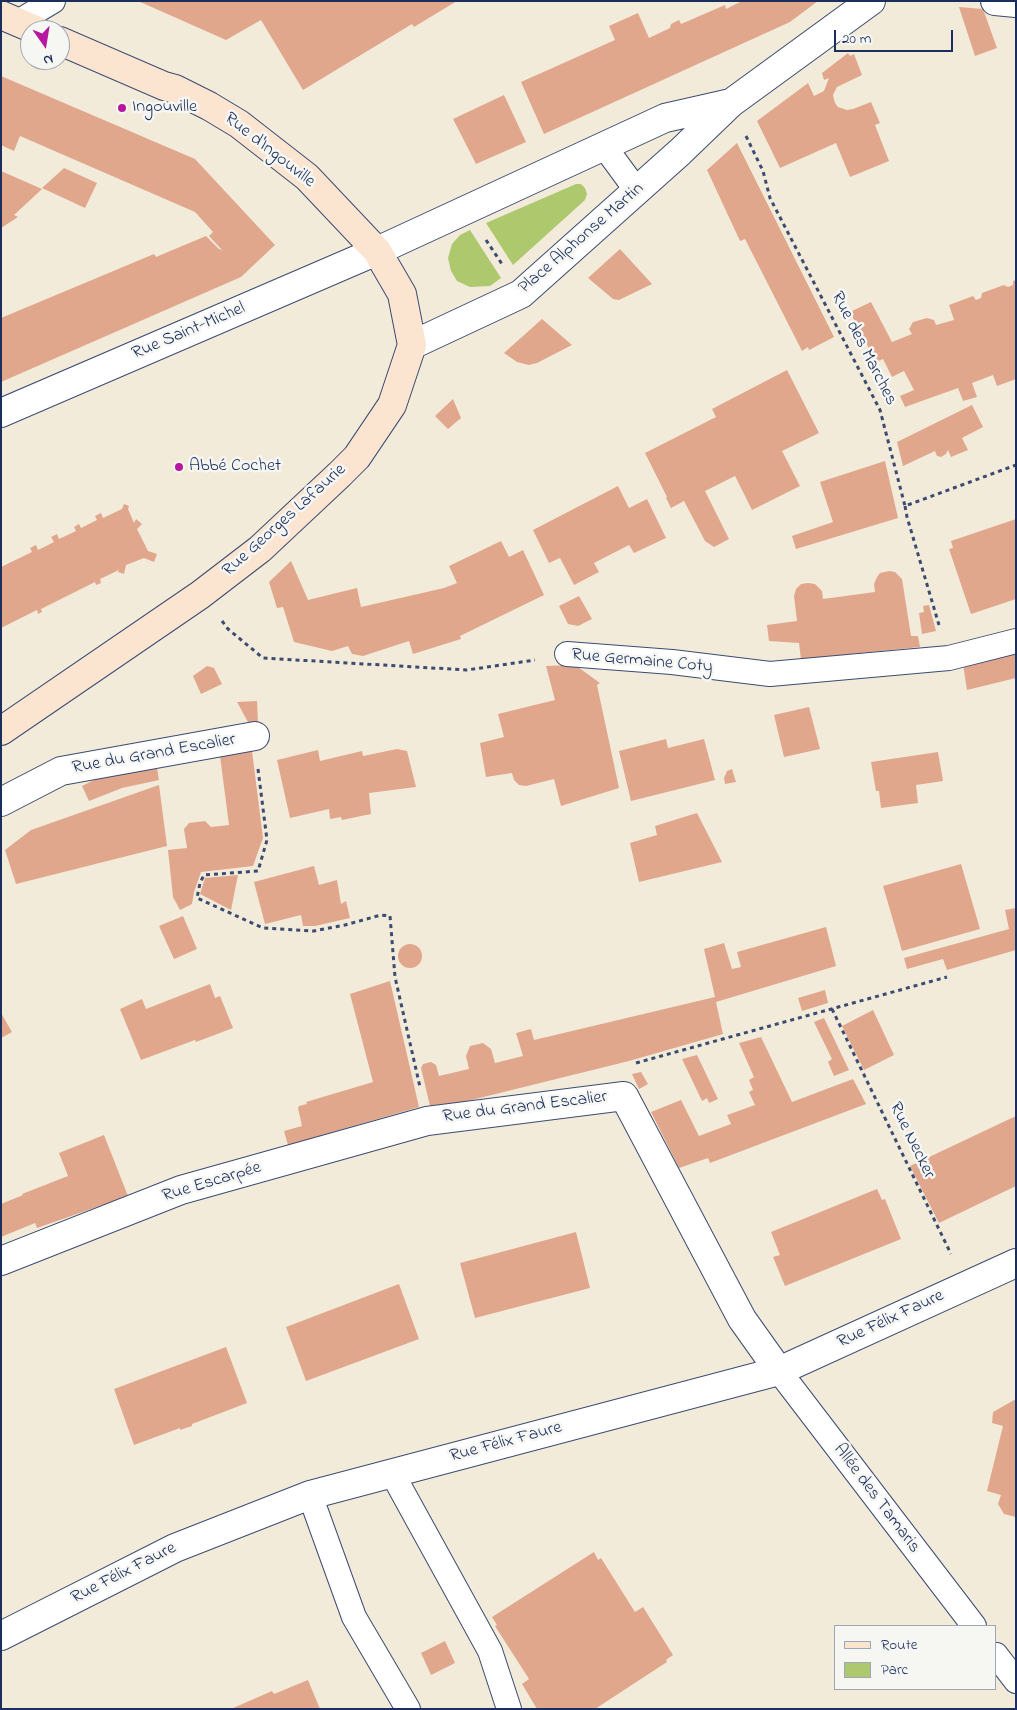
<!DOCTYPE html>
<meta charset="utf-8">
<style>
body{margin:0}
#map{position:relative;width:1017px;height:1710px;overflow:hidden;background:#f3ebda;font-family:"Indie Flower",sans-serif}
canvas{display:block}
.frame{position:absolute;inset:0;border:2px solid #1b2f5e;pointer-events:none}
.legend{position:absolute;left:834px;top:1625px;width:162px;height:65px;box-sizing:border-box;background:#f6f6f2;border:1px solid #9ea6b7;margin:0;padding:6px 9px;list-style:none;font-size:15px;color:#1b2f5e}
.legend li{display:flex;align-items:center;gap:10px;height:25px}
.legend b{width:25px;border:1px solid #9ea6b7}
.north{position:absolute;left:20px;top:20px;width:50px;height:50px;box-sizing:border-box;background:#f6f6f2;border:1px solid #9ea6b7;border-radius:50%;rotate:167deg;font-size:14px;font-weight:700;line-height:20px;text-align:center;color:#1b2f5e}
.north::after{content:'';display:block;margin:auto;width:18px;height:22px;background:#b5179e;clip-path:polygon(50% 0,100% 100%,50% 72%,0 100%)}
.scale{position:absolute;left:834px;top:30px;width:119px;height:22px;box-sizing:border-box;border:2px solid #1b2f5e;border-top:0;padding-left:6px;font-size:15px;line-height:18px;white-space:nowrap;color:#1b2f5e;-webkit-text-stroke:4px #f6f6f2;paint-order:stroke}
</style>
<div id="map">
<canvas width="1017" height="1710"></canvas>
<div class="frame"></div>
<ul class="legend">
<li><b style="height:6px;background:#fce5d0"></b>Route</li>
<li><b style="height:14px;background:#aec86e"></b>Parc</li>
</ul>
<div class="north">N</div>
<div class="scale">20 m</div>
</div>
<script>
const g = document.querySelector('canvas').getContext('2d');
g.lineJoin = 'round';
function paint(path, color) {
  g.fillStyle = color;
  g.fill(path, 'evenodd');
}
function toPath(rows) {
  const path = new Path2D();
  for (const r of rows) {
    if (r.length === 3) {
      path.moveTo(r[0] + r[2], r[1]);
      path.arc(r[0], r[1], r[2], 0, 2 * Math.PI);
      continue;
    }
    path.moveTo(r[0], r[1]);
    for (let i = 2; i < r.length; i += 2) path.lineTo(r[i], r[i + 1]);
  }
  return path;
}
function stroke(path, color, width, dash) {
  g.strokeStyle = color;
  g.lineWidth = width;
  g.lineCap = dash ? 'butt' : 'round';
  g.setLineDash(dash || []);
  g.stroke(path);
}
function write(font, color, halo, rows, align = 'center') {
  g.font = font + ' "Indie Flower",sans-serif';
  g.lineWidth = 5;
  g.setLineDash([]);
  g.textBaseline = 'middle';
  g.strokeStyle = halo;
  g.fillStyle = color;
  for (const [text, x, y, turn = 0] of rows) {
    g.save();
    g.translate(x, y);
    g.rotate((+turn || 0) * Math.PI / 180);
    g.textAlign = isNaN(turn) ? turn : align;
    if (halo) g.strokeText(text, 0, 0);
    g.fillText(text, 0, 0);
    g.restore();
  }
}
paint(toPath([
 [576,184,581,184,585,188,587,194,585,200,513,265,486,223],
 [470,230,501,278,490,286,470,287,457,281,451,271,448,258,452,244,460,235]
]), '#aec86e');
paint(toPath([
 [138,1,457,1,414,27,412,24,303,90,261,20,226,40],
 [742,1,818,1,790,22,544,134,521,82,615,40,609,26,638,13,649,38,670,28,671,24,679,20,681,24,725,5,726,9],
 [959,7,983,9,997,48,975,56],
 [848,53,850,56,854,54,862,75,837,87,833,95,835,103,838,107,847,110,853,109,871,102,880,123,875,125,889,161,850,177,836,143,780,168,757,121,808,83,814,96,824,91,829,78,824,80,822,73],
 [1,76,195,159,275,245,241,277,1,382,1,318,154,254,156,257,206,236,219,249,222,250,209,236,213,232,195,212,20,136,14,151,1,145],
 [504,95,526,142,476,164,453,119],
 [737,143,834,337,809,350,808,347,802,351,745,239,740,241,707,170],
 [64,168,97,183,85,208,42,188],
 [1,171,42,189,14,215,18,217,1,228],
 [620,249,652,284,619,300,613,299,588,278],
 [1016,280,1016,379,997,386,993,375,972,383,977,397,963,401,958,388,905,407,900,396,914,390,904,371,892,377,883,359,876,362,850,312,871,302,892,342,912,334,909,329,913,322,927,318,934,320,936,325,954,320,949,305,973,296,976,300,981,298,982,293,1004,285,1008,287,1013,285,1013,281],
 [542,319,572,345,537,363,529,365,517,362,504,353],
 [787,370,819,433,782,451,800,486,752,510,735,476,705,491,729,539,714,547,705,541,684,501,671,508,666,498,667,497,645,453,716,417,712,409],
 [891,395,894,402,886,406,883,399],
 [453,399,461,418,448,429,435,416],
 [972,405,983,427,962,438,968,450,951,457,948,450,946,454,941,457,937,456,935,451,903,466,897,442],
 [885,461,898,518,796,549,792,536,833,522,820,482],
 [618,486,629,508,647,499,666,538,634,553,629,545,594,563,599,572,574,585,560,558,549,563,533,530],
 [124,504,129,506,128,509,134,523,136,519,142,524,137,529,148,551,157,554,154,562,144,558,126,565,124,574,118,572,119,570,100,579,101,583,96,585,95,582,41,609,42,612,38,614,37,610,1,628,1,567,32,552,30,548,36,545,38,550,54,542,51,537,57,534,59,539,76,531,74,527,79,524,81,528,97,520,95,516,101,513,103,518,122,509],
 [1016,519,1016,599,971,614,949,549,953,548,951,541],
 [501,541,509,557,523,550,544,595,460,636,461,639,413,654,409,641,363,656,352,654,348,646,332,651,294,642,283,607,277,608,269,582,291,561,308,600,357,588,361,607,444,588,457,583,449,566],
 [889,571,895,572,902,579,911,636,918,636,920,647,801,659,799,643,769,641,767,625,797,621,794,596,796,589,801,584,808,583,815,584,822,591,823,599,875,592,874,584,877,577,880,573],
 [579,596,592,619,578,626,568,624,559,606],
 [929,605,936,631,922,634,919,613,924,612,923,606],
 [1016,652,1016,678,967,690,963,664],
 [575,665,600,683,597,685,619,788,561,806,554,779,526,786,519,785,514,780,512,773,486,777,480,743,504,737,498,714,555,700,546,666],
 [207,666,214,668,222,684,201,694,193,676],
 [257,701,258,723,249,724,237,702],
 [809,707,820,749,784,757,774,715],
 [666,739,668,748,704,739,715,780,631,801,619,751],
 [397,749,407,751,416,787,369,793,371,814,342,820,341,817,330,819,329,809,290,818,277,760,318,750,320,761,362,751,363,756],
 [252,751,263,838,253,866,201,872,194,892,192,904,180,910,173,897,168,850,187,848,184,829,189,823,205,821,211,827,229,825,220,756],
 [938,752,943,781,916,785,918,803,881,808,879,791,876,791,871,762],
 [157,768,159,780,122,788,89,801,82,786,108,773],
 [732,769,736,782,725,784,724,778,727,771],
 [159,785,167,846,16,884,5,850,31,830],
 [697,813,722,862,639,882,630,843,657,835,655,826],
 [961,864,980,929,902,951,883,886],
 [314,866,319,885,337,880,341,904,346,901,350,918,315,926,303,926,301,915,265,924,254,882],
 [238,875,231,910,200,894,205,878],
 [1016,908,1016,950,947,970,943,959,907,969,904,958,1009,929,1005,910],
 [183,916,197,949,174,959,159,926],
 [826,927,836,966,716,1002,723,1034,629,1061,431,1110,421,1068,423,1064,431,1062,436,1065,439,1076,469,1069,466,1056,470,1046,483,1043,491,1049,495,1063,523,1056,516,1033,531,1029,534,1040,715,997,704,949,724,943,732,969,741,967,737,952],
 [410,956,12],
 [390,981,419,1107,288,1145,284,1131,302,1126,298,1108,299,1106,307,1104,306,1102,373,1082,350,994],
 [210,984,215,998,220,996,233,1028,196,1042,195,1040,141,1060,120,1009,142,999,146,1009],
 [825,990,828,1003,802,1011,798,998],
 [873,1010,894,1055,864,1070,842,1026],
 [1,1013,12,1032,1,1038],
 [824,1018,849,1070,834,1076,828,1062,832,1059,814,1022],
 [761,1037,792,1102,853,1079,866,1104,710,1163,708,1158,679,1168,651,1112,681,1100,699,1136,731,1124,727,1115,755,1105,749,1092,753,1090,749,1080,754,1077,739,1043],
 [697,1055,718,1099,709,1103,707,1098,702,1101,682,1059],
 [641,1072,648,1084,639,1089,632,1074],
 [1016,1116,1016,1186,939,1223,910,1166],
 [104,1135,128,1196,37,1228,35,1223,1,1237,1,1204,23,1195,22,1194,68,1176,59,1153],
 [877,1189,882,1200,885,1199,901,1239,785,1286,773,1257,780,1255,771,1232],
 [576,1232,590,1288,475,1318,460,1263],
 [399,1284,419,1339,306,1381,286,1327],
 [226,1347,247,1403,192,1424,192,1426,180,1430,180,1428,134,1445,114,1389],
 [1016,1399,1016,1517,1004,1514,998,1504,1001,1495,987,1491,1003,1426,992,1423,993,1412],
 [594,1552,598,1560,601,1558,635,1612,643,1607,673,1655,666,1660,667,1662,595,1709,537,1709,522,1684,529,1679,495,1626,497,1625,492,1617],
 [445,1641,455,1663,431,1675,421,1653],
 [308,1680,320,1709,231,1709,272,1691,274,1694]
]), '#e0a78d');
const lane = toPath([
 [18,22,53,1],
 [604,146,637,191],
 [567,654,672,662,770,674,949,658,1016,641],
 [779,1371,974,1626],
 [392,1473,490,1651,509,1709],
 [310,1495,354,1617,408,1709],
 [996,1655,1016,1681]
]);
const street = toPath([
 [995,1,1016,3],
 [412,345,521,294,680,152,731,103,871,1],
 [1,413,377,251,665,118,731,103],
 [1,802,61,771,255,736],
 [1,1261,181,1190,427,1121,624,1096,742,1319,779,1371],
 [1,1636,175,1548,310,1495,779,1371,1016,1263]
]);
const secondary = toPath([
 [1,15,36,30],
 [1,731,200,595,260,549,340,474,357,457,392,405,412,345,402,294,377,251,307,177,239,124,209,106,175,89,164,86,60,41]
]);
stroke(lane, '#3b4b71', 26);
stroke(street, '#3b4b71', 30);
stroke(secondary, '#3b4b71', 30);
stroke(toPath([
 [746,136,763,171,770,198,880,410,905,506,1016,465],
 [486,240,502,264],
 [905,506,907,517,939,625],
 [222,621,228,629,263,658,467,670,535,660],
 [258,769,267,840,258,871,204,875,200,883,197,898,263,928,314,931,345,925,381,915,390,916,395,977,420,1087],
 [832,1009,951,1254],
 [636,1063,947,977]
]), '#3b4b71', 3, [4, 4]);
stroke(lane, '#fff', 24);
stroke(street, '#fff', 28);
stroke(secondary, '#fce5d0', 28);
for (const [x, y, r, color] of [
 [122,108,5,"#b5179e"],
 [179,467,5,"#b5179e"]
]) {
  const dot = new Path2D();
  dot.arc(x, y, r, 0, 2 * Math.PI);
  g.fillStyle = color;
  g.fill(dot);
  stroke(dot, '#f6f6f2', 2);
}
write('18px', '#1b2f5e', '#f6f6f2', [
 ["Ingouville",132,108],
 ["Abbé Cochet",189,467]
], 'left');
write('18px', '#1b2f5e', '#f6f6f2', [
 ["Rue d'Ingouville",269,151,38],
 ["Place Alphonse Martin",582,239,-41],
 ["Rue Saint-Michel",189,332,-23],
 ["Rue des Marches",863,349,63],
 ["Rue Georges Lafaurie",285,521,-42],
 ["Rue Germaine Coty",642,662,5],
 ["Rue du Grand Escalier",154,755,-10],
 ["Rue du Grand Escalier",525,1108,-7],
 ["Rue Necker",911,1141,64],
 ["Rue Escarpée",212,1183,-17],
 ["Rue Félix Faure",891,1320,-25],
 ["Rue Félix Faure",506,1443,-15],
 ["Allée des Tamaris",876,1499,53],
 ["Rue Félix Faure",124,1574,-27]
]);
</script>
